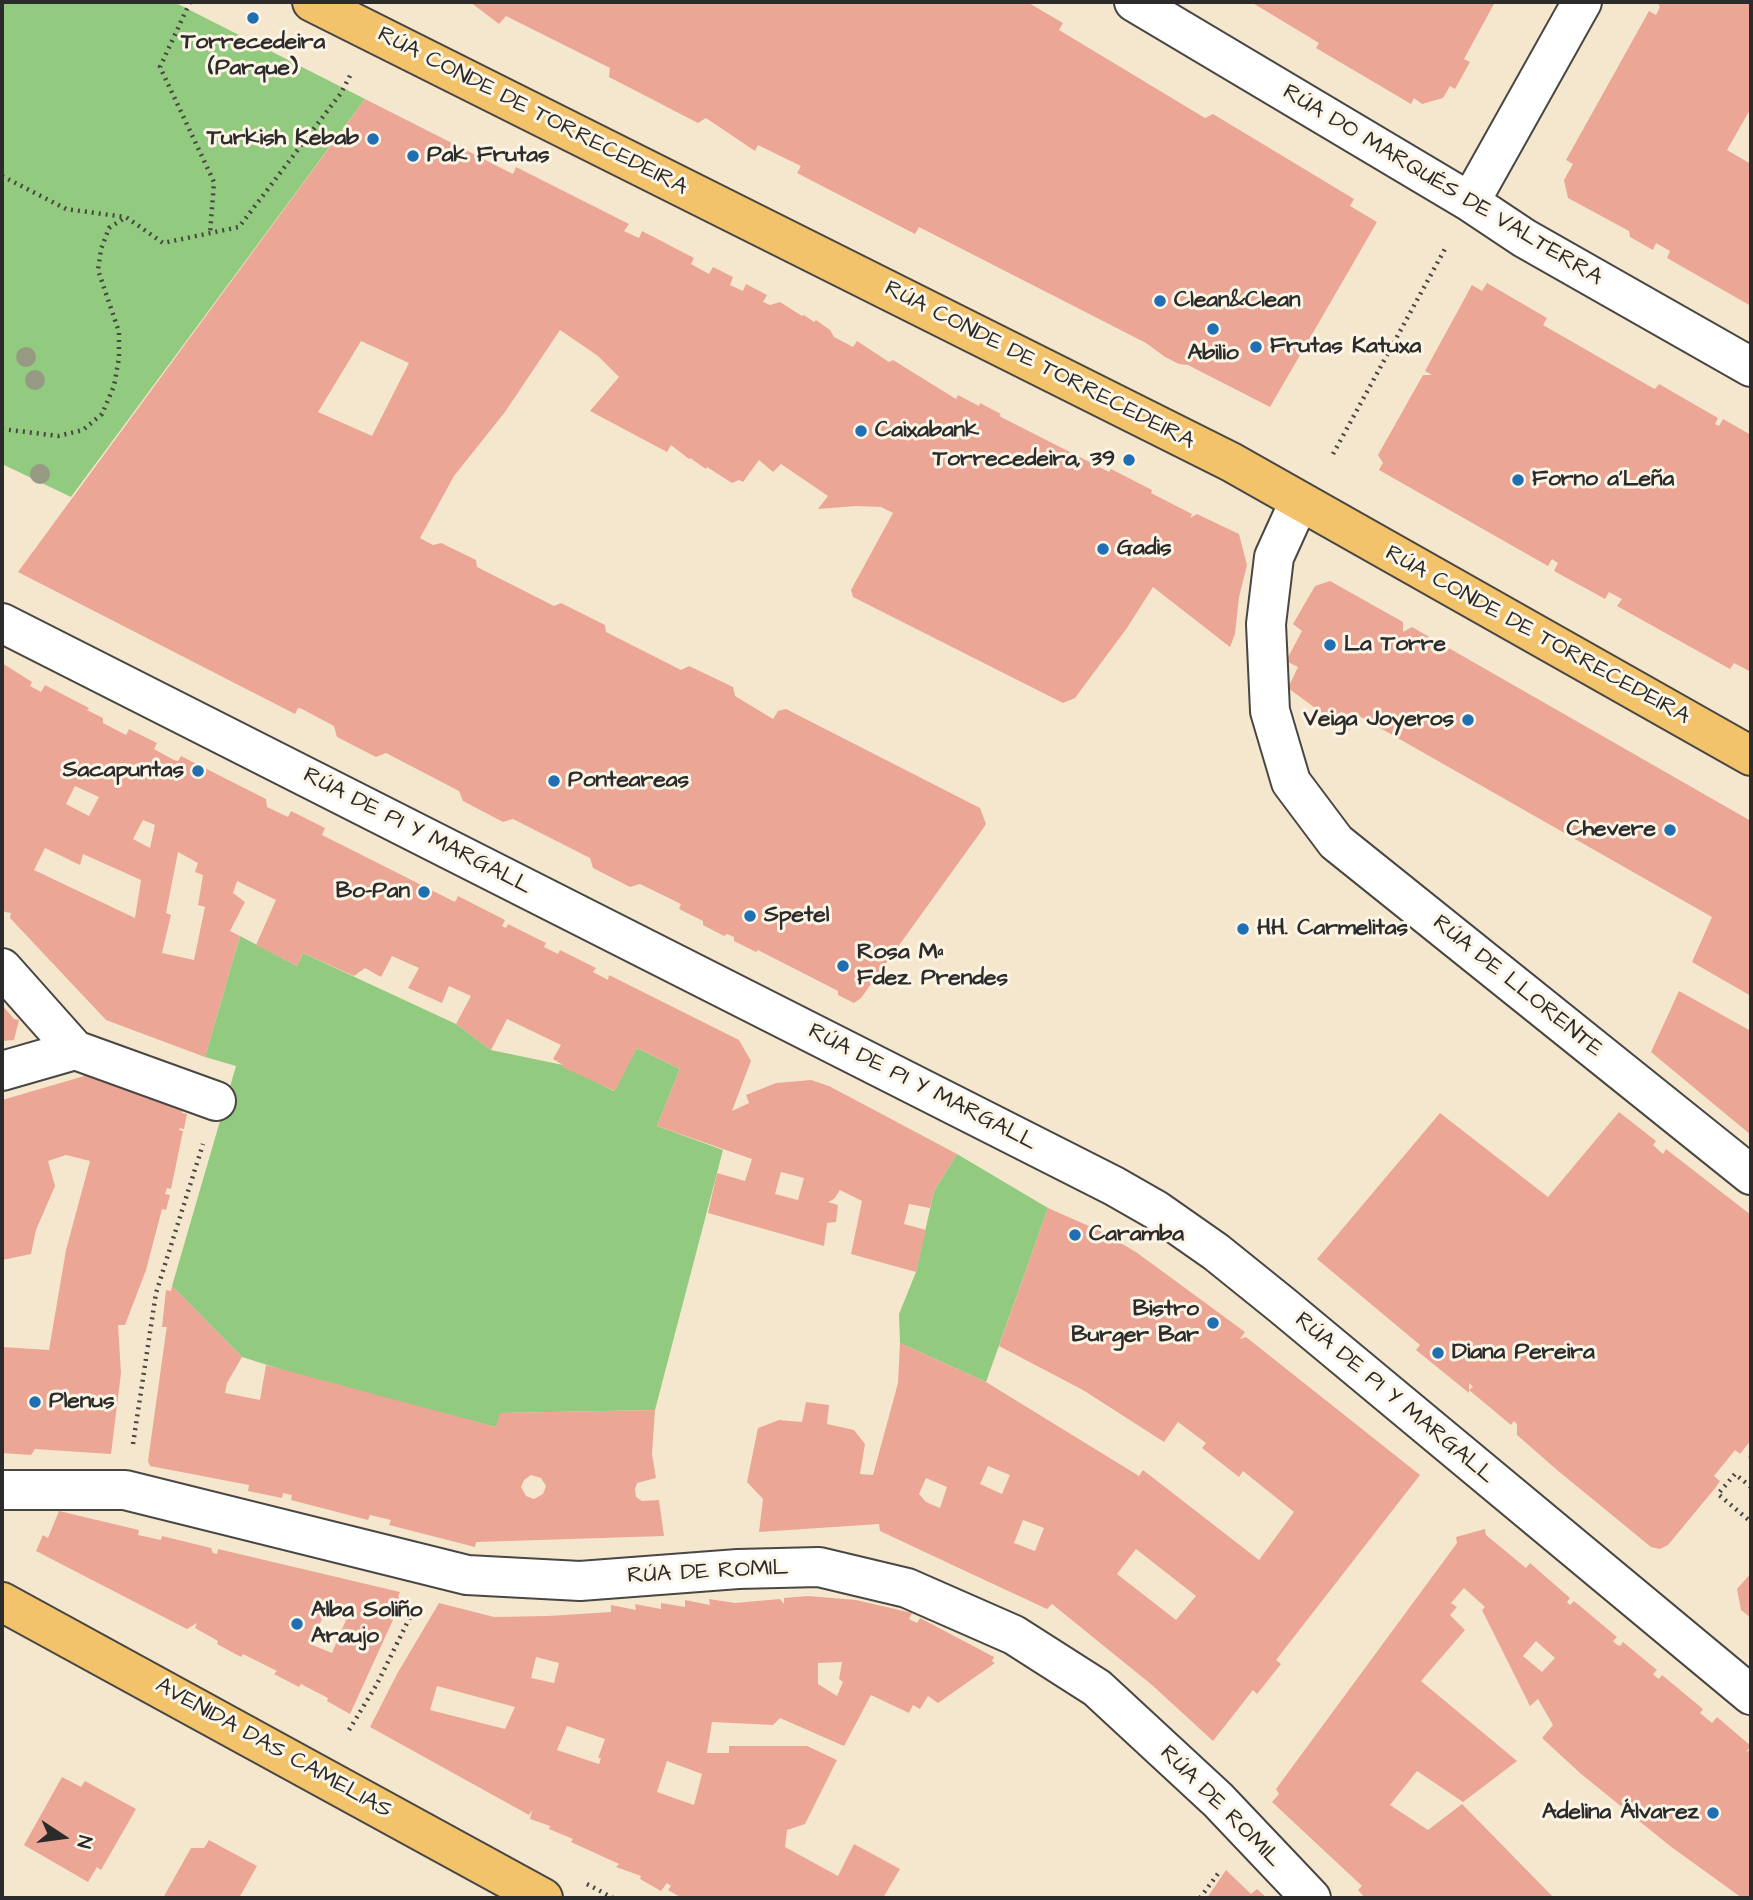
<!DOCTYPE html>
<meta charset="utf-8">
<style>
body{margin:0}
#map{position:relative;width:1753px;height:1900px;overflow:hidden;background:#f5e7cd;font-family:"Architects Daughter",sans-serif}
canvas{display:block}
.frame{position:absolute;inset:0;border:4px solid #2b2b2b;pointer-events:none}
.north{position:absolute;left:28px;top:1802px;width:70px;height:70px;-webkit-text-stroke:5px #fcf5e5;paint-order:stroke;rotate:103deg;font-size:19px;font-weight:700;line-height:28px;text-align:center;color:#2b2b2b}
.north::after{content:'';display:block;margin:auto;width:24px;height:32px;background:#2b2b2b;clip-path:polygon(50% 0,100% 100%,50% 72%,0 100%)}
</style>
<div id="map">
<canvas width="1753" height="1900"></canvas>
<div class="frame"></div>
<div class="north">N</div>
</div>
<script>
const g = document.querySelector('canvas').getContext('2d');
g.lineJoin = 'round';
function paint(path, color) {
  g.fillStyle = color;
  g.fill(path, 'evenodd');
}
function toPath(rows) {
  const path = new Path2D();
  for (const r of rows) {
    path.moveTo(r[0], r[1]);
    for (let i = 2; i < r.length; i += 2) path.lineTo(r[i], r[i + 1]);
  }
  return path;
}
function stroke(path, color, width, dash) {
  g.strokeStyle = color;
  g.lineWidth = width;
  g.lineCap = dash ? 'butt' : 'round';
  g.setLineDash(dash || []);
  g.stroke(path);
}
function write(font, color, halo, rows, align = 'center') {
  g.font = font + ' "Architects Daughter",sans-serif';
  g.lineWidth = 6;
  g.setLineDash([]);
  g.textBaseline = 'middle';
  g.strokeStyle = halo;
  g.fillStyle = color;
  for (const [text, x, y, turn = 0] of rows) {
    g.save();
    g.translate(x, y);
    g.rotate((+turn || 0) * Math.PI / 180);
    g.textAlign = isNaN(turn) ? turn : align;
    if (halo) g.strokeText(text, 0, 0);
    g.fillText(text, 0, 0);
    g.restore();
  }
}
paint(toPath([
 [2,2,174,2,365,99,71,497,2,464],
 [240,936,297,966,303,953,456,1024,491,1050,563,1065,614,1091,637,1048,680,1069,657,1126,723,1150,655,1410,501,1413,496,1427,315,1380,242,1357,172,1286,236,1066,205,1057],
 [957,1154,1048,1208,986,1382,900,1343,899,1314,916,1272,934,1191]
]), '#92cb7f');
paint(toPath([
 [470,2,1027,2,1063,23,1059,30,1205,118,1213,114,1354,199,1350,206,1377,222,1270,407,1188,365,1179,364,1165,357,1146,343,919,227,915,234,797,173,801,166,758,145,755,151,706,118,698,123,609,77,610,68,506,16,499,24],
 [1251,2,1495,2,1464,59,1470,62,1455,89,1450,86,1443,98,1422,104,1414,98,1411,104,1316,48,1319,43],
 [1657,2,1751,2,1751,108,1727,150,1751,164,1751,306,1667,258,1670,251,1656,243,1653,250,1630,237,1629,231,1568,198,1564,180,1573,164,1566,160,1649,11,1656,15,1660,7],
 [365,99,513,174,516,167,629,224,624,231,639,238,642,231,694,258,691,264,709,274,713,267,733,277,730,285,743,291,746,284,767,295,763,302,770,305,780,302,802,316,804,315,814,322,816,320,830,330,834,337,853,347,857,341,889,362,893,360,956,399,958,395,979,406,980,403,1001,414,999,416,1109,472,1111,469,1152,490,1151,493,1192,514,1190,518,1197,514,1239,534,1247,565,1239,597,1235,634,1230,647,1153,587,1127,628,1075,698,1063,703,853,597,851,590,893,513,881,507,856,506,818,509,828,496,781,464,773,472,759,460,743,482,739,480,732,483,707,467,706,469,690,458,689,459,671,445,667,452,590,411,619,377,598,356,560,330,505,412,454,476,420,538,433,545,441,543,476,560,477,567,554,606,561,603,605,625,606,632,681,670,689,666,733,687,735,696,773,719,778,711,786,709,980,808,986,824,980,833,861,998,854,1003,838,995,838,991,758,950,756,952,734,941,734,937,727,934,724,936,703,925,703,921,679,909,681,904,640,884,630,887,593,868,590,858,513,819,503,822,463,801,459,791,386,753,376,757,337,737,334,726,302,709,298,708,295,714,18,572],
 [361,341,409,363,372,436,318,412],
 [1487,283,1547,318,1543,325,1651,387,1655,389,1659,384,1718,418,1715,424,1719,426,1723,419,1751,435,1751,672,1734,663,1730,669,1617,606,1622,599,1609,592,1605,599,1554,571,1558,563,1552,559,1548,566,1379,470,1383,463,1378,455,1423,375,1432,375,1425,371,1472,285,1482,291],
 [1330,581,1403,622,1403,632,1412,627,1751,821,1751,996,1692,962,1712,917,1359,716,1348,732,1288,688,1298,667,1286,661,1302,631,1293,624,1315,586],
 [2,663,32,682,30,686,41,692,45,685,89,708,87,710,103,718,103,723,126,735,129,729,157,743,154,749,174,760,178,761,181,756,266,799,267,807,288,817,291,811,325,828,322,835,342,845,451,900,455,902,458,896,505,920,502,926,506,928,508,924,546,943,544,947,558,954,560,950,596,968,593,972,608,980,609,975,739,1040,751,1061,732,1111,749,1103,746,1095,776,1083,811,1080,829,1086,957,1154,934,1191,930,1208,909,1204,904,1224,926,1230,916,1272,851,1254,862,1201,840,1190,834,1199,828,1202,838,1205,836,1222,827,1223,824,1246,708,1213,717,1173,745,1181,752,1159,657,1126,680,1069,637,1048,615,1091,562,1067,563,1065,553,1059,561,1045,507,1019,491,1050,456,1024,471,996,449,986,442,1003,408,988,419,968,392,956,381,977,365,968,354,976,303,953,297,966,256,945,276,900,237,881,233,893,245,902,230,931,240,936,205,1057,106,1020,10,918,11,913,5,912,2,909],
 [75,786,99,797,89,816,66,804],
 [143,820,155,825,150,848,133,839],
 [45,848,80,865,83,854,141,880,135,918,34,870],
 [178,852,198,863,195,872,203,875,198,905,205,907,194,960,162,953,171,915,166,913],
 [781,1172,804,1178,798,1200,775,1194],
 [1679,991,1751,1031,1751,1135,1651,1052],
 [2,1005,14,1019,19,1020,14,1040,2,1041],
 [98,1072,184,1106,182,1113,187,1114,184,1129,180,1128,179,1130,183,1131,171,1189,167,1188,165,1194,170,1195,166,1210,162,1209,146,1270,125,1325,118,1325,121,1373,111,1454,35,1449,31,1455,2,1453,2,1347,49,1350,66,1250,90,1161,66,1155,48,1161,55,1186,36,1230,31,1254,2,1260,2,1100],
 [1619,1112,1656,1141,1653,1145,1663,1154,1666,1149,1751,1215,1751,1440,1740,1454,1735,1450,1714,1476,1720,1481,1716,1487,1668,1545,1660,1549,1651,1547,1557,1470,1517,1435,1517,1424,1514,1421,1511,1425,1469,1390,1473,1387,1469,1383,1469,1393,1416,1350,1420,1345,1317,1259,1440,1113,1548,1197],
 [1048,1208,1098,1230,1136,1252,1245,1332,1240,1339,1246,1337,1420,1475,1276,1660,1281,1664,1257,1694,1253,1690,1213,1741,1152,1685,1052,1604,1047,1609,961,1569,880,1531,879,1524,759,1532,763,1499,747,1482,758,1428,779,1420,802,1422,806,1402,829,1405,827,1424,854,1430,865,1444,860,1474,873,1475,898,1383,900,1343,986,1382,1139,1476,1143,1470,1259,1560,1294,1512,1243,1471,1239,1477,1202,1448,1206,1443,1178,1422,1164,1442,1083,1390,999,1346],
 [988,1466,1010,1475,1002,1494,980,1484],
 [926,1478,947,1487,940,1508,926,1502,919,1494],
 [1023,1520,1044,1528,1035,1551,1014,1543],
 [1136,1549,1196,1596,1176,1620,1117,1574],
 [172,1286,242,1357,227,1383,225,1393,260,1400,266,1365,496,1427,500,1413,655,1410,652,1454,656,1478,637,1483,635,1489,636,1497,642,1501,659,1500,664,1536,476,1542,475,1547,389,1525,391,1520,370,1515,368,1520,291,1500,292,1495,283,1493,282,1498,248,1491,249,1485,150,1466,148,1461,166,1332,167,1327,162,1327,166,1290,171,1291],
 [531,1475,541,1478,546,1486,543,1494,534,1499,526,1496,521,1487,524,1480],
 [59,1511,139,1530,138,1535,161,1540,162,1536,211,1548,213,1553,217,1554,218,1549,400,1592,398,1597,403,1598,350,1714,327,1701,328,1698,301,1684,299,1687,274,1674,277,1671,243,1654,241,1657,217,1644,218,1641,195,1628,197,1623,187,1629,36,1551,43,1535,48,1538],
 [325,1613,346,1620,332,1653,310,1644],
 [1485,1529,1486,1535,1526,1568,1530,1563,1570,1598,1567,1602,1570,1605,1574,1601,1617,1637,1613,1641,1616,1644,1620,1646,1623,1642,1657,1670,1653,1674,1656,1677,1659,1679,1662,1675,1703,1709,1700,1713,1712,1723,1717,1717,1751,1746,1746,1752,1751,1750,1751,1898,1742,1898,1670,1846,1580,1773,1542,1738,1553,1725,1538,1699,1530,1706,1482,1610,1485,1607,1464,1588,1451,1603,1457,1607,1450,1615,1465,1630,1421,1681,1517,1761,1463,1802,1417,1771,1390,1805,1428,1830,1462,1804,1554,1898,1365,1898,1358,1890,1362,1886,1272,1802,1279,1794,1276,1789,1457,1543,1456,1537],
 [1536,1641,1555,1658,1542,1672,1523,1656],
 [1751,1573,1751,1618,1741,1610,1737,1589],
 [808,1596,856,1600,912,1613,909,1619,917,1623,920,1618,994,1657,992,1661,995,1663,941,1701,938,1703,928,1696,920,1709,913,1705,909,1713,871,1695,844,1746,780,1718,773,1725,712,1722,707,1753,729,1753,729,1746,807,1746,837,1760,805,1824,787,1830,785,1847,838,1876,854,1844,900,1869,883,1898,682,1898,668,1890,671,1886,667,1883,661,1891,640,1879,641,1876,616,1867,619,1864,571,1842,573,1839,549,1829,550,1826,530,1819,532,1810,529,1815,370,1727,397,1674,439,1603,494,1617,548,1616,611,1612,611,1605,636,1610,635,1604,661,1609,661,1603,685,1607,685,1600,710,1605,709,1599,735,1603,780,1599,784,1604,784,1598],
 [536,1657,559,1663,554,1683,531,1678],
 [842,1662,839,1679,843,1682,837,1696,818,1684,818,1663],
 [437,1686,515,1707,505,1729,430,1710],
 [567,1726,605,1739,598,1758,601,1758,599,1764,557,1750],
 [667,1761,702,1774,694,1805,657,1792],
 [62,1777,81,1787,85,1781,136,1809,101,1870,97,1867,88,1882,24,1845],
 [209,1840,257,1866,239,1898,163,1898,191,1848,204,1848],
 [1226,1870,1251,1894,1257,1889,1267,1898,1207,1898]
]), '#eca696');
const minor = toPath([
 [1134,2,1470,202,1524,238,1751,367],
 [1470,202,1582,2],
 [1299,502,1274,557,1266,624,1270,711,1291,782,1336,842,1751,1175],
 [2,623,1114,1186,1156,1210,1216,1252,1283,1306,1751,1695],
 [2,968,75,1050,216,1101],
 [2,1071,75,1050],
 [2,1490,125,1490,467,1575,580,1581,738,1569,819,1567,907,1588,1014,1635,1097,1688,1218,1800,1311,1898]
]);
const major = toPath([
 [312,2,1231,462,1751,756],
 [2,1602,543,1898]
]);
stroke(minor, '#494743', 42);
stroke(major, '#494743', 42);
stroke(toPath([
 [190,2,160,67,214,182,210,234],
 [2,176,66,209,125,217],
 [2,429,58,436,83,430,102,414,114,386,119,358,119,332,98,270,101,249,109,228,126,217,163,243,239,227,341,93,352,72],
 [1333,454,1446,247],
 [133,1444,156,1293,203,1144],
 [1751,1456,1751,1458],
 [1751,1487,1735,1474,1718,1494,1751,1522],
 [349,1730,377,1684,414,1609],
 [587,1884,613,1898],
 [1200,1898,1220,1871]
]), '#494743', 4.5, [2, 5]);
stroke(minor, '#fff', 38);
stroke(major, '#f2c36a', 38);
g.fillStyle = '#979a82';
for (const [x, y] of [
 [26,357],
 [35,380],
 [40,474]
]) {
  g.beginPath();
  g.arc(x, y, 10, 0, 2 * Math.PI);
  g.fill();
}
for (const [x, y, r, color] of [
 [253,18,7,"#1f6fb2"],
 [373,139,7,"#1f6fb2"],
 [413,156,7,"#1f6fb2"],
 [1160,301,7,"#1f6fb2"],
 [1213,329,7,"#1f6fb2"],
 [1256,347,7,"#1f6fb2"],
 [861,431,7,"#1f6fb2"],
 [1129,460,7,"#1f6fb2"],
 [1518,480,7,"#1f6fb2"],
 [1103,549,7,"#1f6fb2"],
 [1330,645,7,"#1f6fb2"],
 [1468,720,7,"#1f6fb2"],
 [198,771,7,"#1f6fb2"],
 [554,781,7,"#1f6fb2"],
 [1670,830,7,"#1f6fb2"],
 [424,892,7,"#1f6fb2"],
 [750,916,7,"#1f6fb2"],
 [1243,929,7,"#1f6fb2"],
 [843,966,7,"#1f6fb2"],
 [1075,1235,7,"#1f6fb2"],
 [1213,1323,7,"#1f6fb2"],
 [1438,1353,7,"#1f6fb2"],
 [35,1402,7,"#1f6fb2"],
 [297,1624,7,"#1f6fb2"],
 [1713,1813,7,"#1f6fb2"]
]) {
  const dot = new Path2D();
  dot.arc(x, y, r, 0, 2 * Math.PI);
  g.fillStyle = color;
  g.fill(dot);
  stroke(dot, '#fcf5e5', 2.5);
}
write('bold 23px', '#2b2b2b', '#fcf5e5', [
 ["Torrecedeira",253,43,"center"],
 ["(Parque)",253,69,"center"],
 ["Turkish Kebab",359,139,"right"],
 ["Pak Frutas",427,156],
 ["Clean&Clean",1174,301],
 ["Frutas Katuxa",1270,347],
 ["Abilio",1213,354,"center"],
 ["Caixabank",875,431],
 ["Torrecedeira, 39",1115,460,"right"],
 ["Forno a'Leña",1532,480],
 ["Gadis",1117,549],
 ["La Torre",1344,645],
 ["Veiga Joyeros",1454,720,"right"],
 ["Sacapuntas",184,771,"right"],
 ["Ponteareas",568,781],
 ["Chevere",1656,830,"right"],
 ["Bo-Pan",410,892,"right"],
 ["Spetel",764,916],
 ["HH. Carmelitas",1257,929],
 ["Rosa Mª",857,953],
 ["Fdez. Prendes",857,979],
 ["Caramba",1089,1235],
 ["Bistro",1199,1310,"right"],
 ["Burger Bar",1199,1336,"right"],
 ["Diana Pereira",1452,1353],
 ["Plenus",49,1402],
 ["Alba Soliño",311,1611],
 ["Araujo",311,1637],
 ["Adelina Álvarez",1699,1813,"right"]
], 'left');
write('23px', '#2b2b2b', '#fcf5e5', [
 ["RÚA CONDE DE TORRECEDEIRA",532,112,27],
 ["RÚA DO MARQUÉS DE VALTERRA",1442,186,31],
 ["RÚA CONDE DE TORRECEDEIRA",1039,366,27],
 ["RÚA CONDE DE TORRECEDEIRA",1537,636,29],
 ["RÚA DE PI Y MARGALL",417,832,27],
 ["RÚA DE LLORENTE",1517,987,39],
 ["RÚA DE PI Y MARGALL",922,1088,27],
 ["RÚA DE PI Y MARGALL",1394,1399,40],
 ["RÚA DE ROMIL",708,1573,-3],
 ["AVENIDA DAS CAMELIAS",273,1749,29],
 ["RÚA DE ROMIL",1220,1807,45]
]);
</script>
